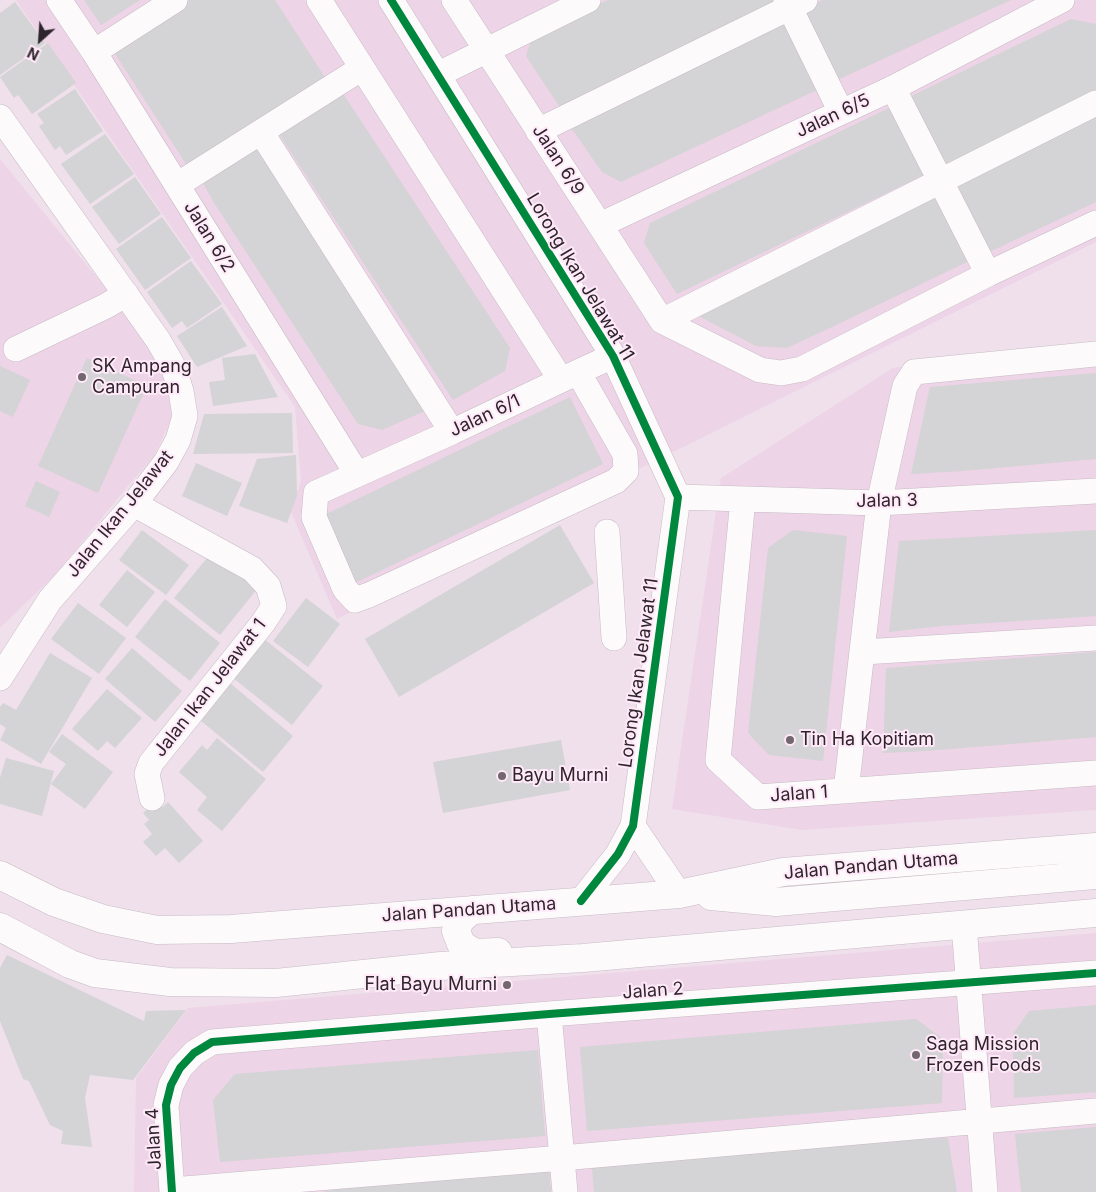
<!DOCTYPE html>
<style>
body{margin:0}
#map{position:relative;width:1096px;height:1192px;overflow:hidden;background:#efe0eb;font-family:Inter,sans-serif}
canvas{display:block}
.north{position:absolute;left:15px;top:15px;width:50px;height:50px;-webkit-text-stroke:4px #ffe9f9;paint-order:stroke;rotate:206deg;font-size:14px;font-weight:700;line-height:20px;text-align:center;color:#2e252c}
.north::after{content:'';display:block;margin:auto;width:18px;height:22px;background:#2e252c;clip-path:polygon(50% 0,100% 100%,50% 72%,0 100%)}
</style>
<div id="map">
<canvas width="1096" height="1192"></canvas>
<div class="north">N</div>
</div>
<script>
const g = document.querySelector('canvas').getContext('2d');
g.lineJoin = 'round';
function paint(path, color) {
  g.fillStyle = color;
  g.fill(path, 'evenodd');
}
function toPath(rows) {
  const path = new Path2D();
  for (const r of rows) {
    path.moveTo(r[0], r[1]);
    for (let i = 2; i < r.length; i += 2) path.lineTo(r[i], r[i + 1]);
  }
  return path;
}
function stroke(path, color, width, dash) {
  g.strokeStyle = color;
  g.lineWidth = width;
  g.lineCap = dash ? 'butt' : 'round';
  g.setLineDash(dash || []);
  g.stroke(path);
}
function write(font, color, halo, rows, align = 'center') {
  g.font = font + ' Inter,sans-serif';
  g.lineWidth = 4;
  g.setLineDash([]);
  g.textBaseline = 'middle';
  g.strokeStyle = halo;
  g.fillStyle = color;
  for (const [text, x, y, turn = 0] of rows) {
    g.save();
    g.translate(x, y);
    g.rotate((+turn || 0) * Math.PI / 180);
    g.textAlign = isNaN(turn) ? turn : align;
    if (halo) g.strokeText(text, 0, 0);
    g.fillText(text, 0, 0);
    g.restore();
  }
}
paint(toPath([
 [16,0,1096,0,1096,242,337,619,291,512,301,481,295,407],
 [0,159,138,328,157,359,169,394,172,418,154,456,127,487,57,573,0,628],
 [1096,345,1096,810,802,830,672,809,721,478,893,368],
 [1096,933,1096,1192,134,1192,136,1078,188,1008]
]), '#edd4e7');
paint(toPath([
 [84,0,140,0,101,25],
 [189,0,275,0,326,79,188,167,112,49],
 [608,0,775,0,778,5,561,109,526,56,533,34],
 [823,0,1011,0,833,82,800,11],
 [15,2,45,43,0,75,0,13],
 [784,19,819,89,621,182,602,172,568,123],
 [1071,19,1096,24,1096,93,941,167,907,98],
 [48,43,76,83,32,114,18,95,14,98,0,77],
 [75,89,103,131,66,155,60,146,55,150,39,126,44,123,37,114],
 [342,92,510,348,505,371,453,400,279,134],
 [891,107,924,175,677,294,644,243,650,223],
 [1096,115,1096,202,985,254,951,183],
 [105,134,134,174,90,204,61,164],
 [264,144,434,407,382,430,358,424,213,201,203,183],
 [135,177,161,214,119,244,92,207],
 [933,192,967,262,834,326,787,348,756,346,687,310],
 [162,217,191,258,145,290,116,249],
 [191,261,222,304,187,328,182,321,172,328,147,292],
 [222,307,247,346,197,367,177,336],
 [255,354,278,397,213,406,209,382,225,380,222,358],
 [87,358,147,386,98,493,38,466],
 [0,366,30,380,13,417,0,411],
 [1096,373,1096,459,963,471,911,474,930,387],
 [570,397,603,464,355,583,322,516],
 [292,413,293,453,193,454,204,414],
 [296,455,297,496,287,523,239,506,257,459],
 [196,463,242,483,227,516,182,496],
 [36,481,60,492,49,517,25,506],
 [560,525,594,583,399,697,365,639],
 [142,530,189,565,166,595,119,560],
 [793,530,847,536,823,761,769,755,748,733,768,548],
 [1096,530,1096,616,942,626,889,632,899,541],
 [212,552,258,588,220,635,174,598],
 [127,570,155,592,127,627,99,605],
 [306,598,340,624,308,667,273,641],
 [165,599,220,643,190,681,135,637],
 [78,603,126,638,99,674,51,639],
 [264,639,323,686,292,725,233,678],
 [132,648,182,691,155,722,105,679],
 [1096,652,1096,737,926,751,883,753,886,668],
 [50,653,92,678,41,764,0,740,6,728,0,724,0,707,3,703,16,710],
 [230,683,293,736,263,772,200,720],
 [107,689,142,718,115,748,107,741,98,751,72,729],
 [62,734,113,772,85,809,51,784,66,764,49,752],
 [217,738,266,779,222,831,197,810,207,797,179,772,202,745,207,750],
 [561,740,570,790,443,813,433,762],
 [6,758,54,771,42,816,0,804,0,778],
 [156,801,163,807,168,802,203,841,179,863,165,848,156,856,143,842,152,834,144,824,149,820,143,813],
 [7,955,144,1021,146,1011,186,1010,133,1080,90,1075,85,1098,92,1147,61,1144,63,1131,50,1125,29,1081,23,1079,0,1021,0,968],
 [1096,1005,1096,1092,1014,1098,1013,1034,1029,1011],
 [916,1019,943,1039,942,1103,587,1131,580,1047],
 [538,1050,545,1136,220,1162,213,1100,235,1074],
 [1096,1127,1096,1192,1021,1192,1015,1134],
 [948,1138,957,1192,594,1192,592,1168,905,1140],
 [549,1170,551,1192,325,1192,325,1191,341,1189]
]), '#d4d3d5');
const minor = toPath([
 [59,0,94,52,357,474],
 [319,0,561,380],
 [391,0,613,356,678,497,633,826,618,854,581,901],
 [454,0,662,321],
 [786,0,841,112],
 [94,52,175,0],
 [439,74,588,0],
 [893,88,988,274],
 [0,117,158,340,173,366,181,391,185,416,178,440,166,462,134,504,50,600,0,678],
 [538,131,805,0],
 [261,132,452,432],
 [177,185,362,68],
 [600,225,893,88,1062,0],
 [662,321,1096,103],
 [662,321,760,370,781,373,802,369,988,274,1096,223],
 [16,349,106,306,126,294],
 [578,372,625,454,626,471,616,481,369,595,355,600,345,589,314,517,316,493,452,432,578,372,613,356],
 [678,497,879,503,1096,491],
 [743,499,718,760,758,797,1096,773],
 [134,504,252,569,268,586,274,606,263,623,151,763,147,774,152,798],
 [607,532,614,638],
 [863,652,1096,638],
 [846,791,879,503,905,386,914,372,1096,354],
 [633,826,679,894],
 [964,925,985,1192],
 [549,1014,565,1192],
 [172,1190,562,1158,1096,1111],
 [172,1192,166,1105,171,1085,180,1068,194,1053,212,1042,549,1014,1096,973]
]);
const major = toPath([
 [0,875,54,902,103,919,157,930,231,929,679,894,783,872,1096,847],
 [711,896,776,902,1096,875],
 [472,910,460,920,456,931,461,944,474,953,498,952],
 [0,927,70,964,95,973,170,982,276,983,441,966,583,958,1096,913]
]);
stroke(minor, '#c7bbc4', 26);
stroke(major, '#c7bbc4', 29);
stroke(minor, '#fdfafc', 25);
stroke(major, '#fdfafc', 28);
stroke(toPath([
 [391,0,613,356,678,497,633,826,618,854,581,901],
 [172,1192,166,1105,171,1085,180,1068,194,1053,212,1042,549,1014,1096,973]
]), '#00873e', 8);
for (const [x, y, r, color] of [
 [82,377,5,"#72666f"],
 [790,740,5,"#72666f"],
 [502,776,5,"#72666f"],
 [507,985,5,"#72666f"],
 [916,1055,5,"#72666f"]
]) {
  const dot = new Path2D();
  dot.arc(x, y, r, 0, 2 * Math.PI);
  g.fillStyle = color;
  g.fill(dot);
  stroke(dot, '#ffe9f9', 2);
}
write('18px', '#2e252c', '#ffe9f9', [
 ["Jalan 6/5",833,116,-25],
 ["Jalan 6/9",558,160,57],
 ["Jalan 6/2",209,237,58],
 ["Lorong Ikan Jelawat 11",580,277,59],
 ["Jalan 6/1",485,416,-25],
 ["Jalan 3",887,501,-1],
 ["Jalan Ikan Jelawat",120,514,-51],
 ["Lorong Ikan Jelawat 11",639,673,-82],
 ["Jalan Ikan Jelawat 1",210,688,-52],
 ["Jalan 1",799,794,-4],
 ["Jalan Pandan Utama",871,866,-5],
 ["Jalan Pandan Utama",469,910,-4],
 ["Jalan 2",653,991,-4],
 ["Jalan 4",154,1139,-93]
]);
write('18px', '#2e252c', '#ffe9f9', [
 ["SK Ampang",92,367],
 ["Campuran",92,388],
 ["Tin Ha Kopitiam",800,740],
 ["Bayu Murni",512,776],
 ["Flat Bayu Murni",497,985,"right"],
 ["Saga Mission",926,1045],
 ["Frozen Foods",926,1066]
], 'left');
</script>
